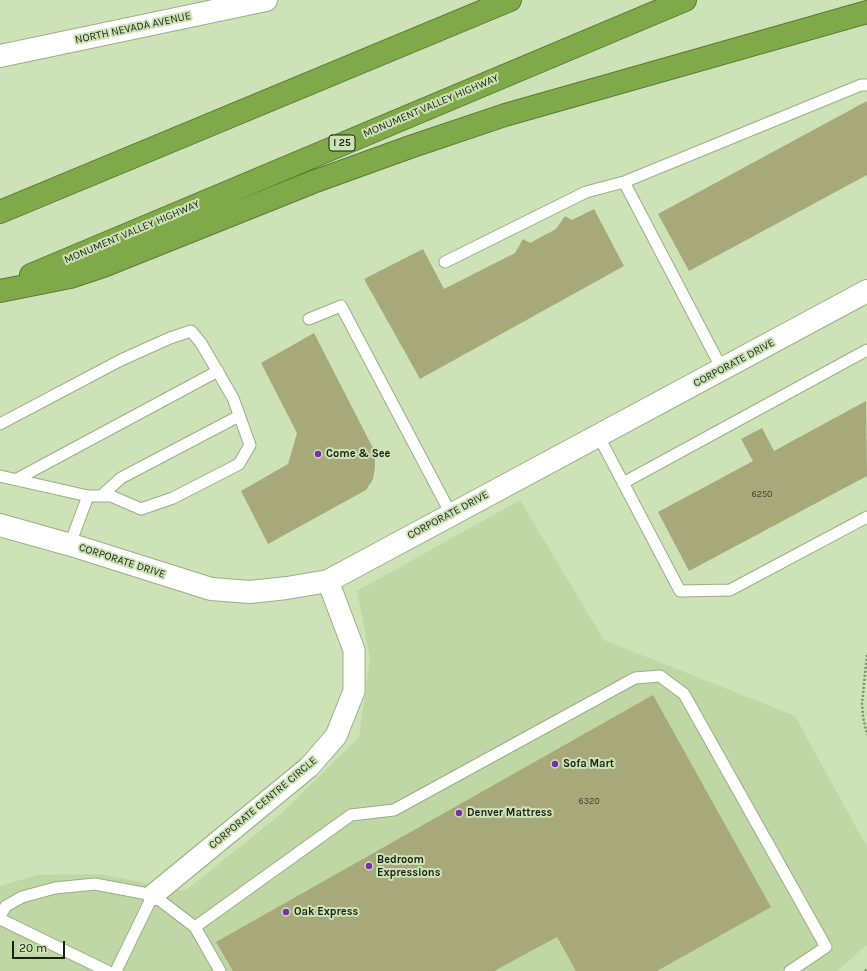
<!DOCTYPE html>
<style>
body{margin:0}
#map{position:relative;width:867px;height:971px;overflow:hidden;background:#cde3b7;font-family:Karla,sans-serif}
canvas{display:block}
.scale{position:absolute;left:12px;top:941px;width:53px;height:18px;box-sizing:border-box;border:2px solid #192110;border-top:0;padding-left:5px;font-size:12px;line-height:14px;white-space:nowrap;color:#192110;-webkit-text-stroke:3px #cde3b7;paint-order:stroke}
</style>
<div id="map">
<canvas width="867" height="971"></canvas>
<div class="scale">20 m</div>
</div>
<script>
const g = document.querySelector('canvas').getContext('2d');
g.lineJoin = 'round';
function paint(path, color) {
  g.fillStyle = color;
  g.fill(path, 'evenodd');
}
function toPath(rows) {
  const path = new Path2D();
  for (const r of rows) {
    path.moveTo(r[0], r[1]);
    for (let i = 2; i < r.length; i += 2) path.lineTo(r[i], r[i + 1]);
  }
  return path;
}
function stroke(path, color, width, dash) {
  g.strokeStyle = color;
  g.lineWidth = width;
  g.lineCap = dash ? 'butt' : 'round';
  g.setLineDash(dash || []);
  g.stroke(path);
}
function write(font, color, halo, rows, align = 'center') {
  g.font = font + ' Karla,sans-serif';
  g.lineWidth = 4;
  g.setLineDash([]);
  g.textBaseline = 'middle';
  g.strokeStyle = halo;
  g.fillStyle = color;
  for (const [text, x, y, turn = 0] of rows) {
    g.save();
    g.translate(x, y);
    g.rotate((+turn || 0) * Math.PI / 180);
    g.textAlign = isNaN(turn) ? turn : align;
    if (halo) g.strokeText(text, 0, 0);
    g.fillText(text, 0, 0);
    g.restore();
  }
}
paint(toPath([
 [520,500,604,640,795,716,867,847,867,945,837,971,0,971,0,886,37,875,101,874,185,891,281,814,359,737,370,658,357,591]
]), '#bfd7a4');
paint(toPath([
 [867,101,867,175,689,271,658,214],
 [594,209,624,266,420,379,364,279,423,249,444,289,515,253,523,239,530,243,556,229,565,216,572,220],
 [314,333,375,452,375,467,373,479,366,490,268,544,241,491,288,464,297,433,261,363],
 [866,401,867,476,689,571,658,512,753,461,741,439,762,428,774,451],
 [653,695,771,907,657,971,576,971,557,937,494,971,233,971,216,942]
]), '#a8a97b');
const lane = toPath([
 [445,262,586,192,624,182],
 [309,319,341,306,451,514],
 [722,369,624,182,861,85,867,85],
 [0,424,121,360,170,338,191,331,201,343,233,398,250,445,239,464,173,498,141,509,111,496,88,496,0,476],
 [598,435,680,591,730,590,867,517],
 [17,479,218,371],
 [623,483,867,350],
 [101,496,121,478,239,416],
 [70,544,88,496],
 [0,916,6,906,22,897,55,888,95,884,153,895,195,927,220,971],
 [0,919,107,971],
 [195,927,351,815,394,810,635,678,660,676,684,694,826,947,790,971],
 [116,971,153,895]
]);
const street = toPath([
 [153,895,309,767,336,736,354,691,354,650,328,581]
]);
const secondary = toPath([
 [0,56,266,0],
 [0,525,78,547,211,589,250,592,287,588,328,581,867,291]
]);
const highway = toPath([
 [0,212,510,0],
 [31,275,685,0],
 [0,291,70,277,103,266,313,182,410,147,505,115,867,12]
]);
stroke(lane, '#99ae83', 13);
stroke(street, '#99ae83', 23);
stroke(secondary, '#99ae83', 24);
stroke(highway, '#5c7935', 24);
stroke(toPath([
 [867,655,862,703,863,717,867,735],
 [865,971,867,969]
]), '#7f8f6f', 2.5, [2, 2]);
stroke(lane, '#fff', 11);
stroke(street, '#fff', 21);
stroke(secondary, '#fff', 22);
stroke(highway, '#80a949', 22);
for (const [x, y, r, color] of [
 [318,454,4,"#7731a4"],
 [555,764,4,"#7731a4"],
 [459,813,4,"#7731a4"],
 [369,866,4,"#7731a4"],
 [286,912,4,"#7731a4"]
]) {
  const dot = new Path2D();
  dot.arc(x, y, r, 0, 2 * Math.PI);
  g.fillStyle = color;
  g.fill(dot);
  stroke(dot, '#cde3b7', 1.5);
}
write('9px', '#3d432b', null, [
 ["6250",762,494],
 ["6320",589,801]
]);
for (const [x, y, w] of [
 [342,143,26]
]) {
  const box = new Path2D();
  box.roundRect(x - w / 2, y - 8, w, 16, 3);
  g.fillStyle = '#cde3b7';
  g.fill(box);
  stroke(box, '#192110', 1);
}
write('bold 10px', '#192110', null, [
 ["I 25",342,143]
]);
write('11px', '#192110', '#cde3b7', [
 ["NORTH NEVADA AVENUE",133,28,-12],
 ["MONUMENT VALLEY HIGHWAY",431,106,-23],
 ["MONUMENT VALLEY HIGHWAY",132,232,-23],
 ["CORPORATE DRIVE",734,363,-28],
 ["CORPORATE DRIVE",448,515,-28],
 ["CORPORATE DRIVE",122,561,18],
 ["CORPORATE CENTRE CIRCLE",263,803,-40]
]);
write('bold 11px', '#192110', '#cde3b7', [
 ["Come & See",326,454],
 ["Sofa Mart",563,764],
 ["Denver Mattress",467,813],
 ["Bedroom",377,860],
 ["Expressions",377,873],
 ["Oak Express",294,912]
], 'left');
</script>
